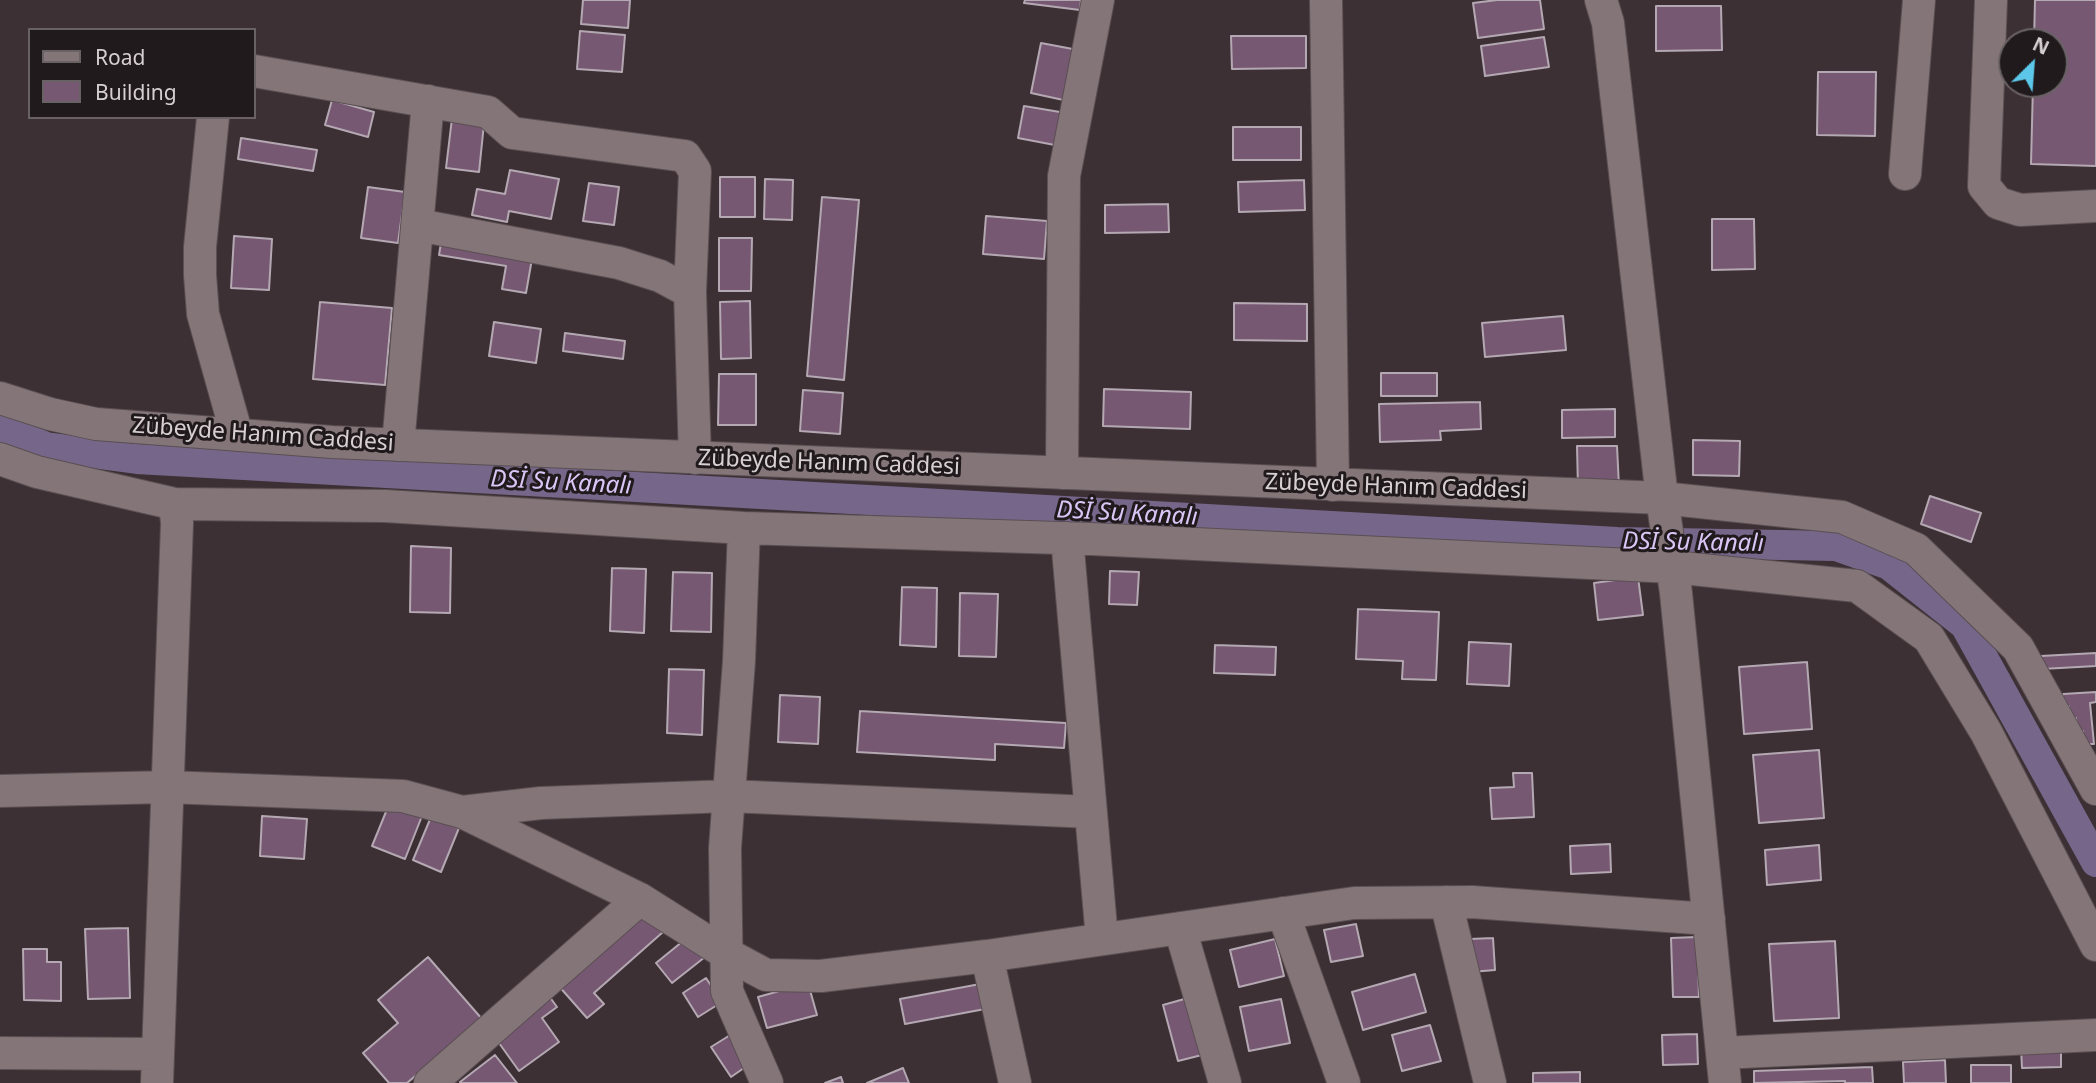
<!DOCTYPE html>
<meta charset="utf-8">
<style>
body{margin:0}
#map{position:relative;width:2096px;height:1083px;overflow:hidden;background:#3d3034;font-family:"Noto Sans",sans-serif}
canvas{display:block}
.legend{position:absolute;left:28px;top:28px;width:228px;height:91px;box-sizing:border-box;background:#201a1c;border:2px solid #696264;margin:0;padding:9px 12px;list-style:none;font-size:21px;color:#d7cfd1}
.legend li{display:flex;align-items:center;gap:14px;height:35px}
.legend b{width:35px;border:2px solid #696264}
.north{position:absolute;left:1998px;top:28px;width:70px;height:70px;box-sizing:border-box;background:#201a1c;border:2px solid #696264;border-radius:50%;rotate:25deg;font-size:19px;font-weight:700;line-height:28px;text-align:center;color:#d7cfd1}
.north::after{content:'';display:block;margin:auto;width:24px;height:32px;background:#5cc7e8;clip-path:polygon(50% 0,100% 100%,50% 72%,0 100%)}
</style>
<div id="map">
<canvas width="2096" height="1083"></canvas>
<ul class="legend">
<li><b style="height:9px;background:#847579"></b>Road</li>
<li><b style="height:19px;background:#765872"></b>Building</li>
</ul>
<div class="north">N</div>
</div>
<script>
const g = document.querySelector('canvas').getContext('2d');
g.lineJoin = 'round';
function toPath(rows) {
  const path = new Path2D();
  for (const r of rows) {
    path.moveTo(r[0], r[1]);
    for (let i = 2; i < r.length; i += 2) path.lineTo(r[i], r[i + 1]);
  }
  return path;
}
function stroke(path, color, width, dash) {
  g.strokeStyle = color;
  g.lineWidth = width;
  g.lineCap = dash ? 'butt' : 'round';
  g.setLineDash(dash || []);
  g.stroke(path);
}
function paint(path, color) {
  g.fillStyle = color;
  g.fill(path, 'evenodd');
}
function write(font, color, halo, rows, align = 'center') {
  g.font = font + ' "Noto Sans",sans-serif';
  g.lineWidth = 6;
  g.setLineDash([]);
  g.textBaseline = 'middle';
  g.strokeStyle = halo;
  g.fillStyle = color;
  for (const [text, x, y, turn = 0] of rows) {
    g.save();
    g.translate(x, y);
    g.rotate((+turn || 0) * Math.PI / 180);
    g.textAlign = isNaN(turn) ? turn : align;
    if (halo) g.strokeText(text, 0, 0);
    g.fillText(text, 0, 0);
    g.restore();
  }
}
stroke(toPath([
 [0,427,46,447,137,459,1617,542,1836,546,1889,565,1965,625,2096,862]
]), '#76678a', 30);
const building = toPath([
 [583,0,630,0,628,28,581,24,583,0],
 [1025,0,1081,0,1080,10,1024,3,1025,0],
 [1497,0,1540,0,1544,29,1478,38,1473,3,1497,0],
 [2035,0,2096,0,2096,166,2031,164,2033,84,2054,84,2054,42,2034,42,2035,0],
 [1656,6,1721,6,1722,50,1656,51,1656,6],
 [580,31,625,35,622,72,577,69,580,31],
 [1231,36,1306,36,1306,68,1232,69,1231,36],
 [1544,37,1549,67,1485,76,1481,46,1544,37],
 [1041,43,1078,50,1068,101,1031,93,1041,43],
 [1818,72,1876,72,1875,136,1817,135,1818,72],
 [332,100,374,112,368,137,325,125,332,100],
 [1024,106,1066,113,1060,146,1018,138,1024,106],
 [453,110,485,114,479,172,446,168,453,110],
 [1233,127,1301,127,1301,160,1233,160,1233,127],
 [241,138,317,150,313,171,238,159,241,138],
 [510,170,559,179,551,219,509,211,507,222,472,215,477,189,505,194,510,170],
 [720,177,755,177,755,217,720,217,720,177],
 [765,179,793,180,792,220,764,219,765,179],
 [1304,180,1305,210,1239,212,1238,182,1304,180],
 [589,183,619,187,614,225,583,221,589,183],
 [368,187,405,192,398,243,361,238,368,187],
 [822,197,859,200,844,380,807,376,822,197],
 [1168,204,1169,232,1105,233,1105,205,1168,204],
 [986,216,1047,221,1044,259,983,254,986,216],
 [1712,219,1754,219,1755,269,1712,270,1712,219],
 [234,236,272,239,269,290,231,288,234,236],
 [442,237,533,253,526,293,502,289,506,266,439,255,442,237],
 [719,238,752,238,751,291,719,291,719,238],
 [750,301,751,358,721,359,720,302,750,301],
 [320,302,392,308,385,385,313,379,320,302],
 [1234,303,1307,304,1307,341,1234,340,1234,303],
 [1563,316,1566,350,1485,357,1482,323,1563,316],
 [494,322,541,329,536,363,489,356,494,322],
 [565,333,625,341,623,359,563,351,565,333],
 [1381,373,1437,373,1437,396,1381,396,1381,373],
 [719,374,756,374,756,425,718,425,719,374],
 [1104,389,1191,392,1190,429,1103,426,1104,389],
 [803,390,843,393,840,434,800,431,803,390],
 [1480,402,1481,429,1440,431,1441,440,1380,442,1379,404,1480,402],
 [1615,409,1615,437,1562,438,1562,410,1615,409],
 [1693,440,1740,441,1739,476,1693,475,1693,440],
 [1577,446,1617,446,1619,487,1578,489,1577,446],
 [1930,496,1981,513,1971,542,1921,524,1930,496],
 [411,546,451,548,450,613,410,612,411,546],
 [612,568,646,569,644,633,610,631,612,568],
 [1110,571,1139,572,1137,605,1109,604,1110,571],
 [673,572,712,573,711,632,671,631,673,572],
 [1638,577,1643,615,1598,620,1594,583,1638,577],
 [902,587,937,588,936,647,900,645,902,587],
 [960,593,998,594,996,657,959,656,960,593],
 [1358,609,1439,612,1436,680,1402,679,1403,661,1356,659,1358,609],
 [1469,642,1511,644,1509,686,1467,684,1469,642],
 [1215,645,1276,647,1275,675,1214,673,1215,645],
 [2096,653,2096,666,2042,669,2041,656,2096,653],
 [1807,662,1812,729,1744,734,1739,667,1807,662],
 [669,669,704,670,702,735,667,733,669,669],
 [2096,692,2096,702,2090,703,2094,744,2084,744,2083,731,2077,732,2076,718,2070,718,2069,706,2063,706,2063,694,2096,692],
 [780,695,820,697,818,744,778,742,780,695],
 [860,711,1066,723,1064,748,995,744,995,760,857,752,860,711],
 [1819,750,1824,818,1759,823,1753,755,1819,750],
 [1513,773,1532,773,1534,817,1492,819,1490,788,1514,787,1513,773],
 [390,802,422,816,405,859,372,846,390,802],
 [262,816,307,819,304,859,260,856,262,816],
 [431,817,459,828,441,872,413,860,431,817],
 [1610,844,1611,872,1571,874,1570,846,1610,844],
 [1819,845,1821,880,1767,885,1765,850,1819,845],
 [642,908,663,932,594,993,604,1004,587,1018,557,984,642,908],
 [1356,924,1363,956,1331,962,1324,930,1356,924],
 [128,928,130,998,88,999,85,929,128,928],
 [688,937,705,957,672,983,656,963,688,937],
 [1697,937,1699,997,1673,997,1671,938,1697,937],
 [1493,938,1495,970,1471,972,1470,939,1493,938],
 [1275,939,1284,976,1239,987,1230,950,1275,939],
 [1835,941,1839,1018,1774,1021,1769,944,1835,941],
 [23,949,47,949,47,962,61,962,61,1001,24,1000,23,949],
 [428,957,482,1019,407,1083,389,1083,363,1053,398,1023,378,1000,428,957],
 [1415,974,1426,1012,1363,1030,1352,992,1415,974],
 [706,978,722,1002,698,1017,683,993,706,978],
 [808,983,817,1015,767,1028,758,997,808,983],
 [980,984,985,1009,905,1024,900,999,980,984],
 [549,996,557,1007,542,1018,559,1042,519,1071,494,1036,549,996],
 [1195,996,1210,1053,1178,1061,1163,1005,1195,996],
 [1281,999,1290,1043,1249,1051,1240,1007,1281,999],
 [1430,1025,1441,1061,1402,1071,1392,1035,1430,1025],
 [735,1032,754,1061,731,1077,711,1047,735,1032],
 [1697,1034,1698,1064,1663,1065,1662,1035,1697,1034],
 [2061,1047,2061,1067,2022,1068,2021,1048,2061,1047],
 [495,1055,517,1083,461,1083,460,1082,495,1055],
 [1945,1060,1946,1083,1904,1083,1903,1062,1945,1060],
 [1971,1065,2011,1065,2011,1083,1971,1083,1971,1065],
 [1872,1067,1873,1083,1845,1083,1845,1081,1754,1083,1754,1071,1872,1067],
 [903,1068,909,1083,867,1083,903,1068],
 [1580,1072,1580,1083,1533,1083,1533,1073,1580,1072],
 [841,1077,843,1083,825,1083,841,1077]
]);
paint(building, '#765872');
stroke(building, '#b4a8b2', 2);
const minor = toPath([
 [1326,0,1333,485],
 [1601,0,1608,23,1662,498,1676,593,1725,1083],
 [1991,0,1984,186,1998,203,2020,210,2096,206],
 [254,71,488,112,512,133,685,156,695,171,690,292],
 [213,117,200,247,200,275,203,314,237,435],
 [1905,174,1919,0],
 [418,225,619,263,660,276,690,292,695,458],
 [0,398,50,414,96,424,332,442,1662,498,1842,517,1916,549,2018,648,2096,789],
 [398,445,428,101],
 [0,459,37,472,175,504,177,523,157,1083],
 [1062,473,1064,176,1098,0],
 [175,504,385,506,744,528,1091,539,1673,567,1857,586,1929,638,1986,732,2096,945],
 [744,528,739,661,725,848,727,991,767,1083],
 [1067,538,1102,939],
 [0,791,167,787,403,796,462,812,640,899,727,954,766,975,821,976,987,956,1354,903,1472,902,1709,919],
 [462,812,541,803,729,796,1091,812],
 [1446,902,1490,1083],
 [1283,913,1344,1083],
 [1180,928,1225,1083],
 [987,956,1015,1083],
 [0,1053,157,1054],
 [1722,1053,2096,1035],
 [430,1083,640,899]
]);
stroke(minor, '#5a4f52', 34);
stroke(minor, '#847579', 32);
write('23px', '#d7cfd1', '#201a1c', [
 ["Zübeyde Hanım Caddesi",263,435,4],
 ["Zübeyde Hanım Caddesi",829,463,2],
 ["Zübeyde Hanım Caddesi",1396,487,2]
]);
write('italic 24px', '#dac6f6', '#201a1c', [
 ["DSİ Su Kanalı",561,483,3],
 ["DSİ Su Kanalı",1127,514,3],
 ["DSİ Su Kanalı",1693,543,1]
]);
</script>
